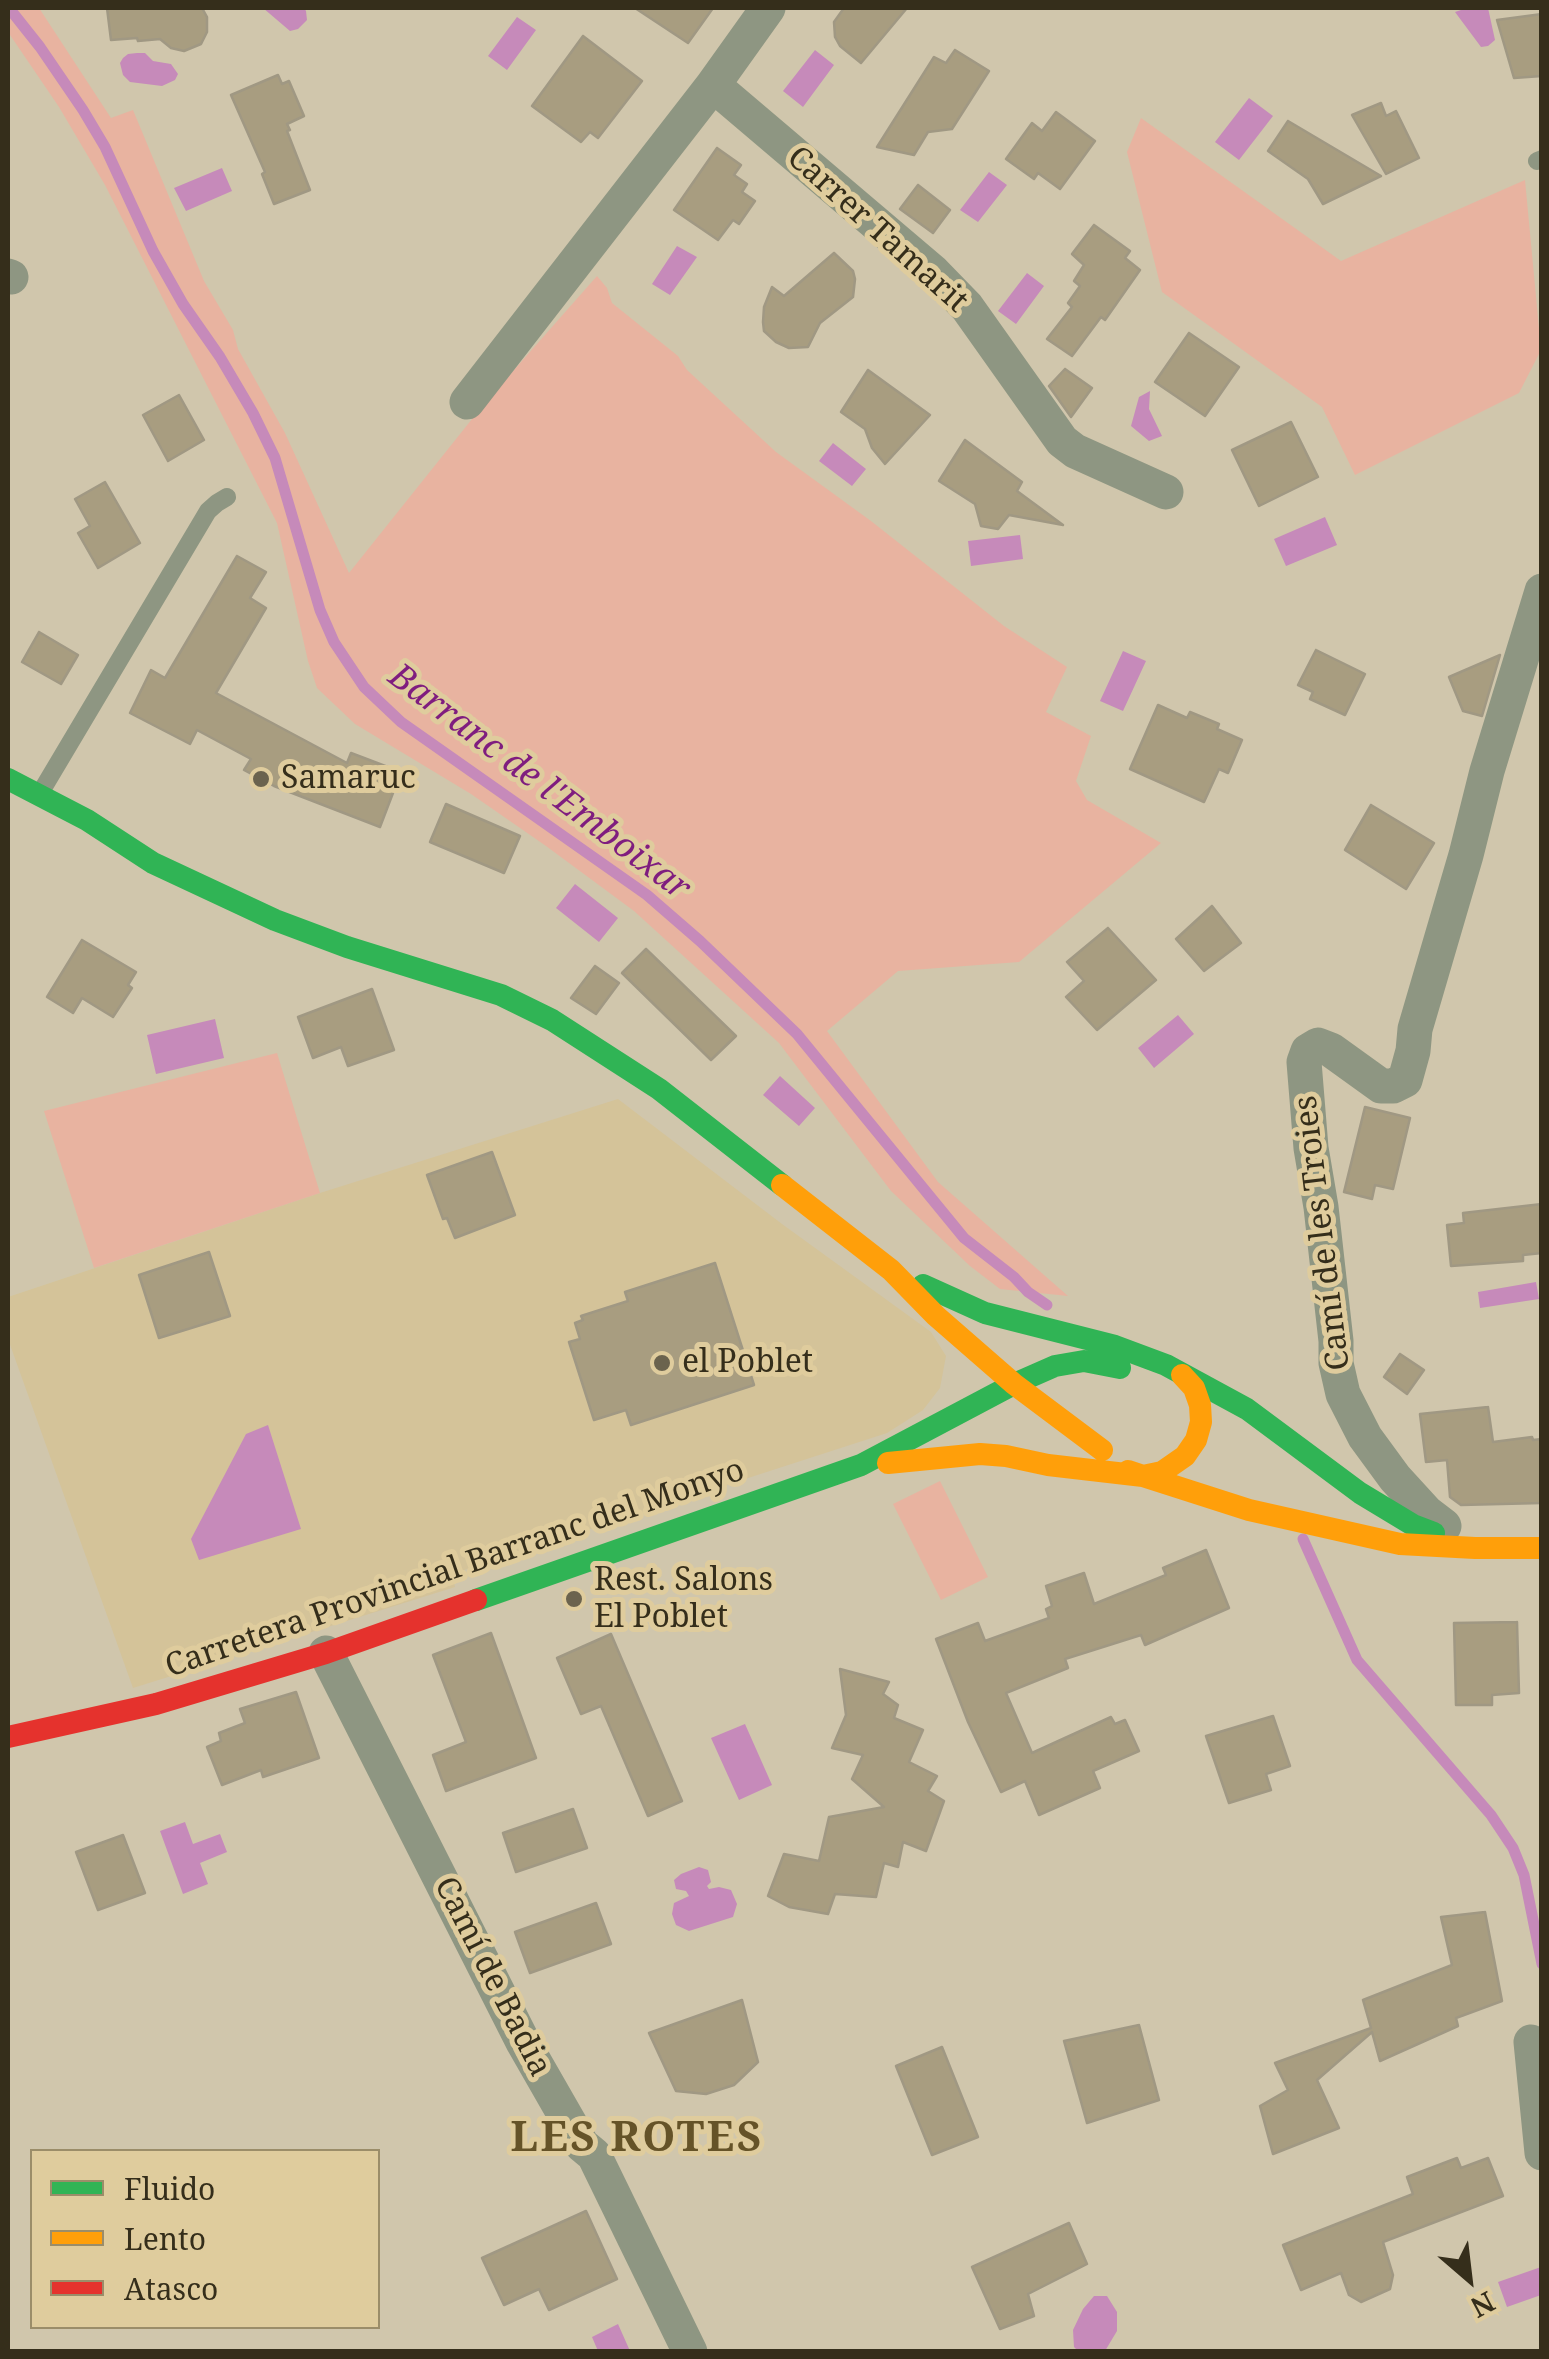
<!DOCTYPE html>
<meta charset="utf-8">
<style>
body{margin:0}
#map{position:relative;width:1549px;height:2359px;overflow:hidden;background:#d0c6ac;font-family:"Noto Serif",serif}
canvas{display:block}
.frame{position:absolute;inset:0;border:10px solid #352e1b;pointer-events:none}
.legend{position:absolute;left:30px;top:2149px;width:350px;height:180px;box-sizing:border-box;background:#dfcc9d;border:2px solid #9b8d69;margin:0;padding:12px 18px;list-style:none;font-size:30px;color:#352e1b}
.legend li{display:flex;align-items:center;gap:20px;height:50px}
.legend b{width:50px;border:2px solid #9b8d69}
.north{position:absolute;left:1419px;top:2229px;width:100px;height:100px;-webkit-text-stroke:8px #dfcc9d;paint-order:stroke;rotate:152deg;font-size:28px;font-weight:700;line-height:40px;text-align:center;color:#352e1b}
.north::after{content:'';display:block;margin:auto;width:35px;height:45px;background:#352e1b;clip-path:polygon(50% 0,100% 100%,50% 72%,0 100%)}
</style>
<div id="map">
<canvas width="1549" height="2359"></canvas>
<div class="frame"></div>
<ul class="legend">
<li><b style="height:12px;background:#30b455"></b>Fluido</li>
<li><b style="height:12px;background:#ff9f0a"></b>Lento</li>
<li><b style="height:12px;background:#e5322d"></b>Atasco</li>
</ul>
<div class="north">N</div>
</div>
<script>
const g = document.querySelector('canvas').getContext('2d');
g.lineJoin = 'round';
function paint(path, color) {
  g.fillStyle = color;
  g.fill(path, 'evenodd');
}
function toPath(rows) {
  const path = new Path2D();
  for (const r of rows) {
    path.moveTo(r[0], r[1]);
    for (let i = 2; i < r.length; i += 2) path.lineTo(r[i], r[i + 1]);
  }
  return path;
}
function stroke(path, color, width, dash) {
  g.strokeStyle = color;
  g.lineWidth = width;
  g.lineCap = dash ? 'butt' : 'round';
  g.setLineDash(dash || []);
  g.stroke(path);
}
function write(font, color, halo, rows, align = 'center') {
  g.font = font + ' "Noto Serif",serif';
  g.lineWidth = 10;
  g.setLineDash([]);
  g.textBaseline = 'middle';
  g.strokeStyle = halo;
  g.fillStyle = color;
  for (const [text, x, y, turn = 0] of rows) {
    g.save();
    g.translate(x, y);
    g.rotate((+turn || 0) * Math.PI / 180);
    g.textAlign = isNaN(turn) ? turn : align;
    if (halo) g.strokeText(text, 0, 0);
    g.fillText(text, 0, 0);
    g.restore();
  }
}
paint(toPath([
 [618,1099,782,1224,931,1332,946,1356,940,1388,923,1410,887,1433,452,1574,455,1587,133,1688,8,1339,8,1297,320,1193]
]), '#d4c399');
paint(toPath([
 [8,8,39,8,111,118,133,110,204,281,233,330,238,349,285,433,349,573,484,404,597,276,607,288,612,303,678,356,687,370,776,452,871,521,1004,626,1067,667,1046,712,1091,736,1076,781,1087,800,1161,843,1019,962,898,971,827,1031,938,1182,1068,1296,1000,1289,970,1266,891,1191,779,1043,634,911,546,846,471,794,355,724,317,688,308,661,277,523,105,185,59,107,8,32],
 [1141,118,1341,261,1525,180,1541,350,1519,393,1355,475,1322,407,1162,292,1127,152],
 [277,1053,320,1193,94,1268,44,1111],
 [940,1481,988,1577,941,1600,893,1504]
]), '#e8b3a0');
paint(toPath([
 [263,8,304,8,306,11,307,20,298,29,290,31],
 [1467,8,1488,8,1495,40,1488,46,1481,47,1455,12],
 [517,17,536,30,507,70,488,56],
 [815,50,834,65,803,107,783,91],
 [137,53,145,53,153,61,171,64,178,74,175,80,162,86,130,82,123,75,120,63,123,58,128,54],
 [1249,98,1273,116,1239,160,1215,142],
 [222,168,232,191,186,211,174,188],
 [989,172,1007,185,978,222,960,210],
 [677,246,697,257,670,295,652,284],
 [1027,273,1044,286,1016,324,998,311],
 [1150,391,1149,409,1162,436,1149,441,1131,426,1139,397],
 [833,443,866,469,852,486,819,461],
 [1325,517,1337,545,1286,566,1274,539],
 [1020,535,1023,559,971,566,968,541],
 [1123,651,1146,661,1123,711,1100,701],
 [575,884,618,918,599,942,556,908],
 [1178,1015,1194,1034,1154,1068,1138,1048],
 [215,1019,224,1058,156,1074,147,1035],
 [780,1076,815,1108,799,1126,763,1095],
 [1536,1282,1539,1299,1480,1308,1478,1292],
 [268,1425,301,1529,199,1560,191,1539,246,1434],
 [745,1724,772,1785,739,1800,711,1738],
 [185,1822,193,1844,220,1834,227,1852,200,1863,208,1884,183,1894,160,1831],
 [699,1867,708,1870,711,1882,707,1886,709,1889,719,1887,731,1890,737,1904,733,1917,689,1931,676,1925,672,1914,674,1903,689,1896,686,1891,676,1889,674,1880,681,1874],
 [1541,2267,1541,2295,1507,2307,1498,2282],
 [1094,2296,1107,2296,1117,2312,1117,2331,1105,2351,1078,2351,1074,2347,1073,2330,1083,2309],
 [618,2324,630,2351,598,2351,592,2337]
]), '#c68aba');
stroke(toPath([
 [9,8,40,47,83,110,105,147,153,251,183,304,220,357,253,413,275,458,320,610,334,642,364,687,401,722,647,895,700,941,797,1034,964,1238,1014,1277,1028,1292,1047,1305],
 [1303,1539,1357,1660,1491,1815,1513,1848,1524,1875,1542,1964]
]), '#c68aba', 11);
const building = toPath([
 [107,8,202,8,207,17,207,32,201,44,184,51,171,48,160,39,138,41,137,38,111,40,107,8],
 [635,8,713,8,688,43,635,8],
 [844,8,907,8,861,63,840,46,835,37,834,22,844,8],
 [1542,14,1542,76,1514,78,1497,20,1542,14],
 [583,36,642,81,598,138,590,132,581,142,532,106,583,36],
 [955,50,989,71,952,129,928,132,914,155,877,147,934,57,946,63,955,50],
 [278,75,282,84,289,81,304,116,287,124,290,130,287,131,310,190,274,204,262,174,265,172,231,95,278,75],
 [1381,103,1386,116,1396,111,1419,158,1386,174,1352,115,1381,103],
 [1056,112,1095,141,1060,189,1038,173,1034,179,1006,159,1032,123,1042,131,1056,112],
 [1288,121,1381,176,1323,204,1308,179,1268,151,1288,121],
 [717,148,741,165,734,175,747,184,742,192,755,201,739,224,733,220,718,240,674,210,717,148],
 [918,185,950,210,933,233,900,209,918,185],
 [1094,225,1130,251,1125,258,1140,270,1105,320,1101,317,1072,356,1047,339,1072,307,1068,303,1080,286,1074,281,1084,265,1072,254,1094,225],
 [834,253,853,271,855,279,853,297,820,323,808,347,789,348,776,342,764,331,763,322,764,307,772,287,784,296,834,253],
 [1189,333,1239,367,1205,416,1155,382,1189,333],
 [1065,369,1092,388,1071,417,1049,386,1065,369],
 [868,370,930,415,885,464,872,448,865,429,841,412,868,370],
 [179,395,204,440,168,461,143,415,179,395],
 [1291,422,1318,477,1259,506,1232,450,1291,422],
 [965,440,1022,482,1017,491,1063,525,1009,515,998,529,981,526,975,504,939,481,965,440],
 [105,482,140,543,98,568,78,533,90,526,75,499,105,482],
 [237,556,266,572,250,598,266,608,216,693,347,763,351,753,401,772,380,827,274,786,244,770,251,759,197,730,190,744,130,713,151,670,165,678,237,556],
 [39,632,78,655,61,684,22,662,39,632],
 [1316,650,1365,674,1345,715,1310,699,1313,692,1298,685,1316,650],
 [1500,655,1482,716,1463,711,1449,677,1500,655],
 [1158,705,1187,718,1190,712,1219,724,1217,729,1242,740,1228,773,1219,769,1204,802,1130,769,1158,705],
 [446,804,520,836,504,873,430,842,446,804],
 [1371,805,1434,843,1406,889,1345,850,1371,805],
 [1212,906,1241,943,1204,971,1176,939,1212,906],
 [1108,928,1156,980,1097,1030,1066,997,1084,981,1067,962,1108,928],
 [82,940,136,972,128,985,132,988,113,1017,82,998,73,1013,47,997,82,940],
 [646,949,736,1036,711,1060,622,973,646,949],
 [595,966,619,983,596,1014,571,998,595,966],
 [372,989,394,1050,348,1066,341,1047,313,1058,298,1017,372,989],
 [1365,1107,1410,1118,1393,1189,1375,1185,1372,1199,1344,1192,1365,1107],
 [492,1152,515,1215,455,1238,447,1218,443,1219,427,1175,492,1152],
 [1542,1204,1542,1253,1523,1255,1523,1261,1451,1266,1447,1225,1464,1223,1463,1213,1542,1204],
 [209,1252,230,1316,159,1338,139,1275,209,1252],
 [715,1263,754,1385,631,1425,626,1410,594,1420,569,1342,580,1339,575,1323,583,1320,581,1316,628,1301,625,1292,715,1263],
 [1400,1354,1424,1370,1407,1394,1384,1377,1400,1354],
 [1488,1407,1493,1442,1532,1437,1533,1440,1542,1439,1542,1503,1461,1505,1450,1497,1447,1460,1426,1462,1420,1414,1488,1407],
 [1206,1550,1229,1608,1145,1645,1141,1635,1065,1659,1068,1668,1006,1693,1032,1753,1111,1717,1115,1724,1125,1720,1139,1751,1093,1771,1100,1788,1039,1815,1025,1781,1001,1792,968,1722,936,1639,978,1623,985,1641,1049,1618,1046,1609,1052,1606,1046,1586,1084,1573,1094,1604,1166,1575,1163,1568,1206,1550],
 [1517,1622,1519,1693,1492,1695,1492,1705,1456,1705,1454,1623,1517,1622],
 [491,1633,536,1758,446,1791,433,1755,466,1742,433,1655,491,1633],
 [611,1634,682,1801,648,1816,601,1706,581,1714,557,1658,611,1634],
 [840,1669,889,1682,883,1694,898,1705,894,1718,923,1730,909,1762,937,1776,928,1791,944,1801,926,1851,903,1842,898,1867,884,1863,876,1897,835,1894,828,1914,789,1907,768,1896,784,1854,819,1861,829,1817,884,1807,852,1779,863,1755,832,1748,846,1715,840,1669],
 [296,1692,319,1758,263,1777,261,1770,222,1785,207,1747,221,1741,219,1733,245,1723,240,1709,296,1692],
 [1273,1716,1290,1766,1266,1774,1271,1790,1229,1803,1206,1736,1273,1716],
 [573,1809,587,1848,516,1872,503,1833,573,1809],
 [123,1835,145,1893,98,1910,76,1852,123,1835],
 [596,1903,611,1944,530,1973,515,1932,596,1903],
 [1485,1912,1502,2001,1456,2018,1458,2026,1380,2061,1372,2032,1317,2080,1339,2128,1273,2154,1260,2106,1288,2090,1275,2063,1371,2028,1363,2000,1452,1965,1441,1917,1485,1912],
 [742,2000,758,2062,734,2085,706,2094,676,2091,649,2033,742,2000],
 [1139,2025,1159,2100,1087,2123,1064,2041,1139,2025],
 [942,2047,978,2137,932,2155,896,2066,942,2047],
 [1457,2158,1461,2168,1488,2158,1503,2196,1383,2242,1393,2275,1390,2289,1361,2302,1349,2295,1341,2273,1301,2290,1283,2245,1413,2194,1407,2177,1457,2158],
 [586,2211,617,2279,549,2310,539,2289,504,2305,482,2258,586,2211],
 [1069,2223,1087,2264,1028,2294,1034,2316,1000,2329,972,2267,1069,2223]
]);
paint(building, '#a89d80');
stroke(building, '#a09883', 2.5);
stroke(toPath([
 [1537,161,1542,159],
 [42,790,208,511,217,503,227,497]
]), '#8e9682', 18);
stroke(toPath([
 [768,8,713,85,932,271,967,307,1062,441,1075,451,1166,492],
 [8,276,11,277],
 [467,402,713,85],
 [1444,1526,1427,1513,1395,1478,1365,1437,1343,1394,1336,1363,1336,1341,1321,1207,1311,1148,1304,1062,1308,1051,1318,1045,1331,1050,1381,1086,1393,1086,1405,1080,1413,1051,1415,1029,1466,855,1487,771,1542,591],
 [326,1653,523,2042,582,2145,594,2155,690,2352],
 [1531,2042,1542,2153]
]), '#8e9682', 35);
stroke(toPath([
 [8,779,87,820,153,863,275,920,347,947,501,995,552,1020,659,1089,782,1185],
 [923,1285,985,1313,1115,1346,1166,1365,1247,1409,1360,1493,1413,1525,1434,1533],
 [476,1600,861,1465,1014,1384,1055,1366,1084,1361,1120,1368]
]), '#30b455', 22);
stroke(toPath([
 [782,1185,891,1270,936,1316,1014,1384,1102,1450],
 [888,1463,980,1454,1006,1456,1048,1465,1143,1476,1249,1510,1400,1544,1475,1548,1542,1548],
 [1128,1471,1143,1476,1162,1472,1185,1456,1196,1440,1201,1422,1200,1405,1194,1388,1182,1375]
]), '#ff9f0a', 22);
stroke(toPath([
 [8,1737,156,1704,326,1653,476,1600]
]), '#e5322d', 22);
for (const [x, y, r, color] of [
 [261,779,10,"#6b634e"],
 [662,1363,10,"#6b634e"],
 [574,1599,10,"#6b634e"]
]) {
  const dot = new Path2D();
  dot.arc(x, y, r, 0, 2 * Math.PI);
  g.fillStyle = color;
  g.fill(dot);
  stroke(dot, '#dfcc9d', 4);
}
write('32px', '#352e1b', '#dfcc9d', [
 ["Carrer Tamarit",877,230,42],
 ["Camí de les Troies",1323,1233,-97],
 ["Carretera Provincial Barranc del Monyo",455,1569,-19],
 ["Camí de Badia",492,1977,63]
]);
write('32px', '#352e1b', '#dfcc9d', [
 ["Samaruc",281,779],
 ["el Poblet",682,1363],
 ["Rest. Salons",594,1581],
 ["El Poblet",594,1618]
], 'left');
write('italic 35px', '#7f1d7f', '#dfcc9d', [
 ["Barranc de l'Emboixar",539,783,37]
]);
g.letterSpacing = '2.5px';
write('bold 42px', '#655328', '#dfcc9d', [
 ["LES ROTES",637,2139]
]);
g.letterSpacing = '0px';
</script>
